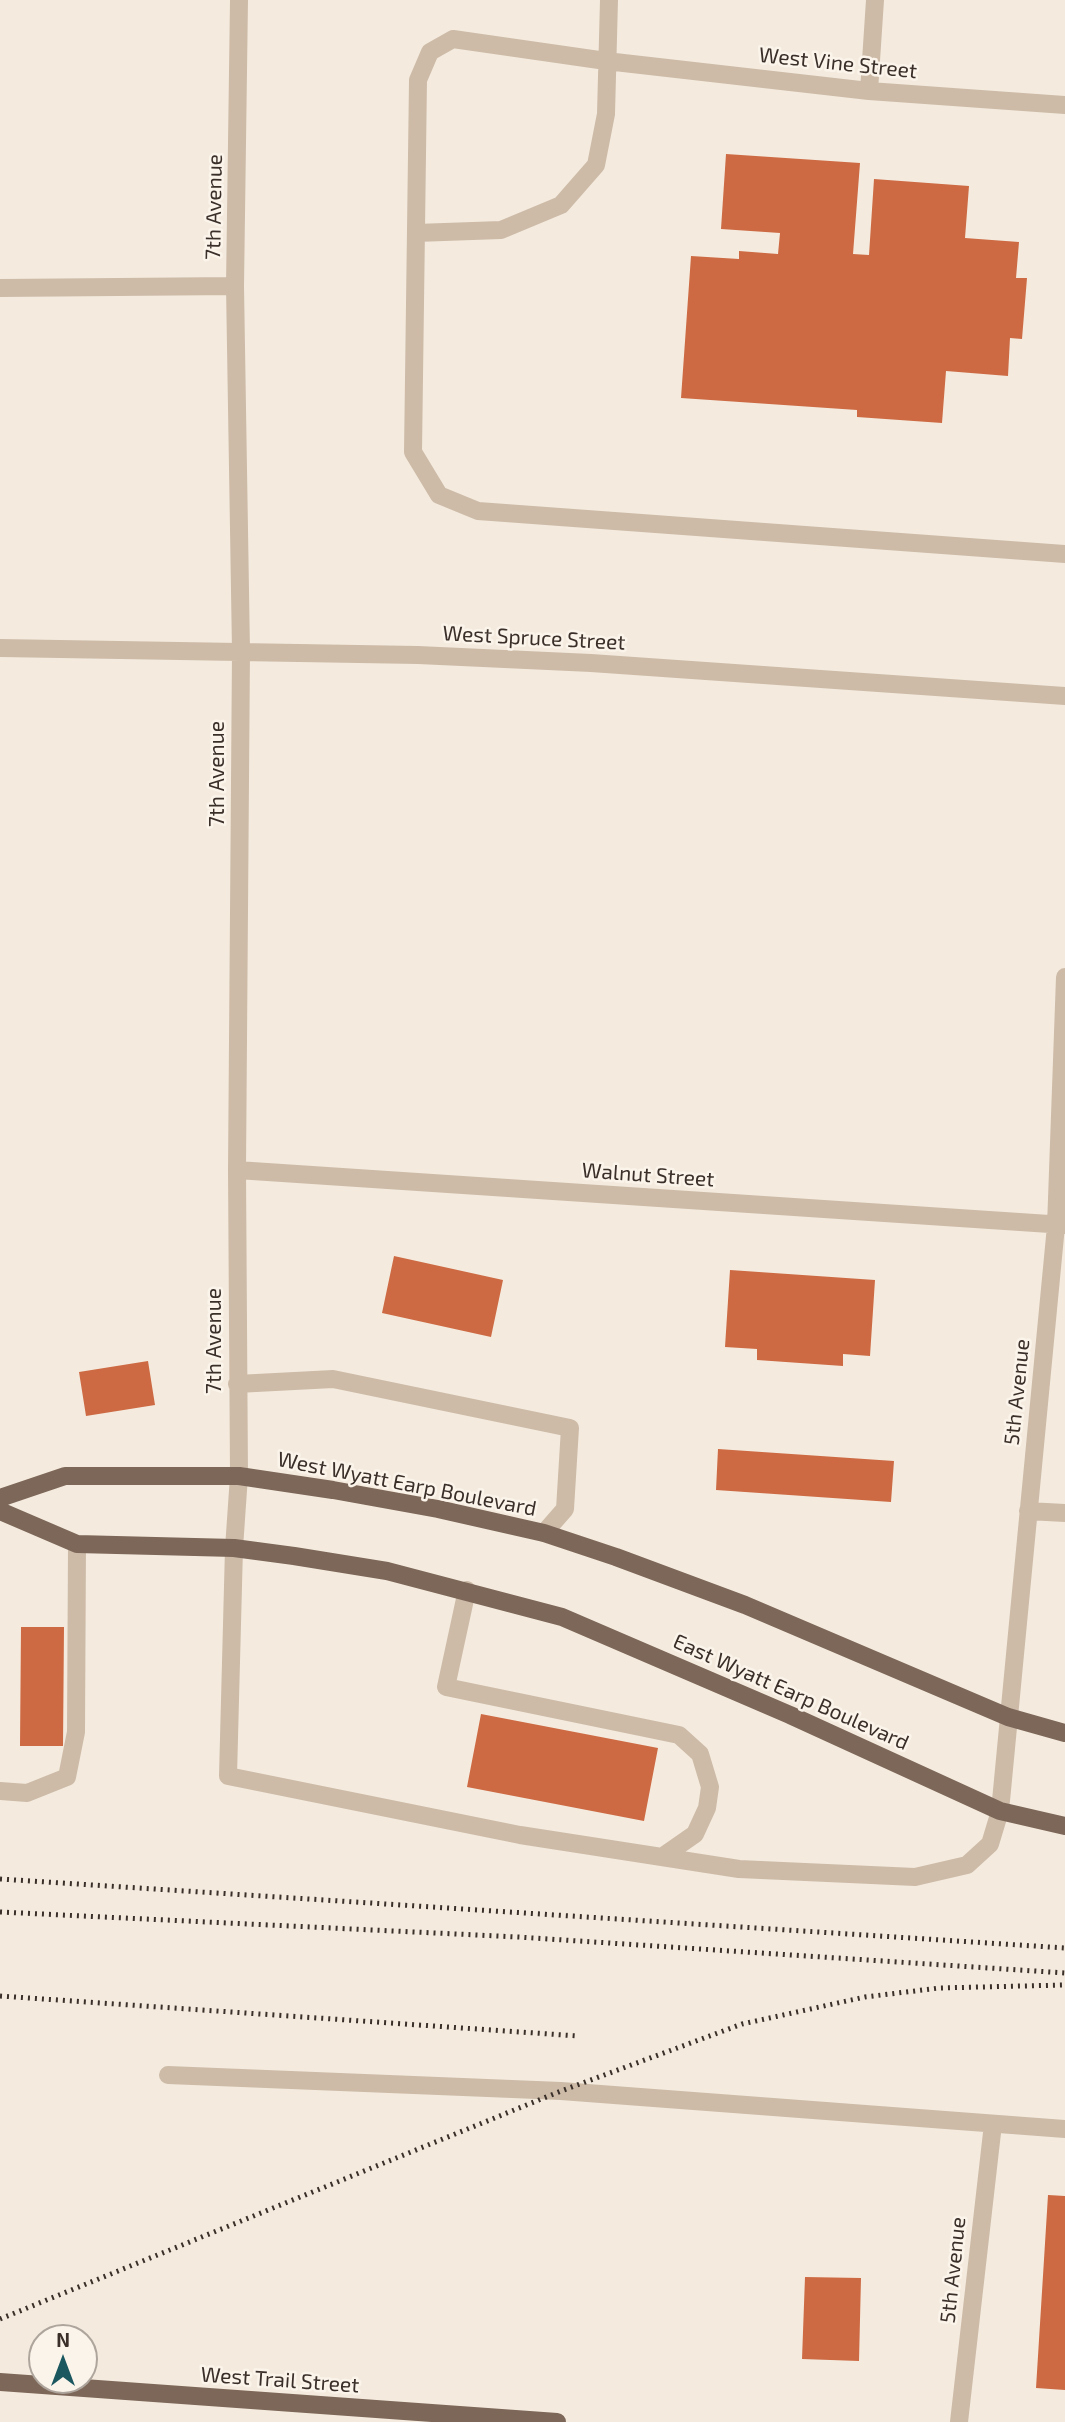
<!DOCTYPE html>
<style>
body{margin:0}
#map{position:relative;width:1065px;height:2422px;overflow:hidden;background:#f4ebde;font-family:"Exo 2",sans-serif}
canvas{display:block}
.north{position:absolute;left:28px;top:2324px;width:70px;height:70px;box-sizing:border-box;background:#fbf4eb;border:2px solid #aea59d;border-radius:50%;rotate:0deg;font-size:19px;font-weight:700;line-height:28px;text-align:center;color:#3a2f29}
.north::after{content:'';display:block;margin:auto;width:24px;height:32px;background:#1b575f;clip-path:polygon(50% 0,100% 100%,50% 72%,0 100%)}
</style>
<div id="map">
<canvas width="1065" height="2422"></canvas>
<div class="north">N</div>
</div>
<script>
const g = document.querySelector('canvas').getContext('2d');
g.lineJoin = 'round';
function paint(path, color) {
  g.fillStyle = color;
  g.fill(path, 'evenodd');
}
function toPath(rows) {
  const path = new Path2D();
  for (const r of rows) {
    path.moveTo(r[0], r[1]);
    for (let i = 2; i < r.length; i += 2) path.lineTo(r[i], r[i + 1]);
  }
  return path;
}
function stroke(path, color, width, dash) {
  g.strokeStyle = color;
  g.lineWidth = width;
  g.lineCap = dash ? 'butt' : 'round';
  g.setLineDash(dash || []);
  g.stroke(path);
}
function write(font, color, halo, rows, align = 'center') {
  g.font = font + ' "Exo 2",sans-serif';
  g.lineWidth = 5;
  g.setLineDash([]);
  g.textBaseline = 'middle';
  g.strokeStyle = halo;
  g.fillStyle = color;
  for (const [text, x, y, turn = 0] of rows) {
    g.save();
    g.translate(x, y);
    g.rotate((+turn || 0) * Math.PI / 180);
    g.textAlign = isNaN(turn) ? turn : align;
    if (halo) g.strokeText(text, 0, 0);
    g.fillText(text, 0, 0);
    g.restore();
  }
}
paint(toPath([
 [726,154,860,163,853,254,869,255,874,179,969,186,965,238,1019,242,1016,278,1027,278,1022,339,1010,338,1008,376,946,371,942,423,857,417,857,410,681,398,691,256,739,259,739,251,778,254,780,233,721,229],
 [394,1256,503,1280,491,1337,382,1313],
 [730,1270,875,1280,870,1356,843,1354,843,1366,757,1360,757,1349,725,1347],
 [148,1361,155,1405,86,1416,79,1372],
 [718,1449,894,1461,891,1502,716,1490],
 [21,1627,64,1627,63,1746,20,1746],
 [481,1714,658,1748,644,1821,467,1787],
 [1048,2195,1065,2196,1065,2390,1036,2388],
 [805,2277,861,2278,859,2361,802,2359]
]), '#cd6a43');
stroke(toPath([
 [239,0,235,286,241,651,237,1170,239,1476,234,1548,228,1776,520,1835,739,1869,915,1877,967,1865,990,1844,1000,1811,1056,1226,1065,977],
 [869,91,875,0],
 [1065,105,869,91,606,61,453,39,430,52,418,80,413,452,439,495,478,511,1065,554],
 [416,233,501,230,561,205,596,165,606,114,609,0],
 [0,288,235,286],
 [0,648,418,655,591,663,1065,696],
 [237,1170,1065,1225],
 [237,1384,333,1379,570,1428,565,1509,544,1533],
 [1028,1511,1065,1513],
 [467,1590,446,1687,679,1735,700,1754,710,1787,707,1808,695,1834,662,1857],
 [0,1791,27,1793,67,1777,76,1732,77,1544],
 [168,2075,561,2091,1065,2129],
 [959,2422,993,2124]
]), '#cdbba8', 18);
stroke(toPath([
 [0,1498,65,1476,239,1476,333,1490,438,1509,544,1533,616,1557,745,1605,1008,1717,1065,1733],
 [0,1511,77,1544,234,1548,294,1556,387,1571,562,1617,790,1715,1000,1811,1065,1826],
 [0,2382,557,2422]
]), '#7d6759', 18);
stroke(toPath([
 [0,1879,1065,1948],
 [0,1912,518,1937,1065,1973],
 [0,1996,578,2036],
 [0,2319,561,2091,742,2024,865,1997,939,1988,1065,1985]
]), '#3a2f29', 5, [2, 5]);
write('21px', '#3a2f29', '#fbf4eb', [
 ["West Vine Street",838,63,6],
 ["7th Avenue",214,207,-89],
 ["West Spruce Street",534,638,3],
 ["7th Avenue",217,774,-90],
 ["Walnut Street",648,1175,4],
 ["7th Avenue",214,1341,-90],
 ["5th Avenue",1017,1392,-84],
 ["West Wyatt Earp Boulevard",407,1484,11],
 ["East Wyatt Earp Boulevard",791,1692,24],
 ["5th Avenue",953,2270,-84],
 ["West Trail Street",280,2380,4]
]);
</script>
